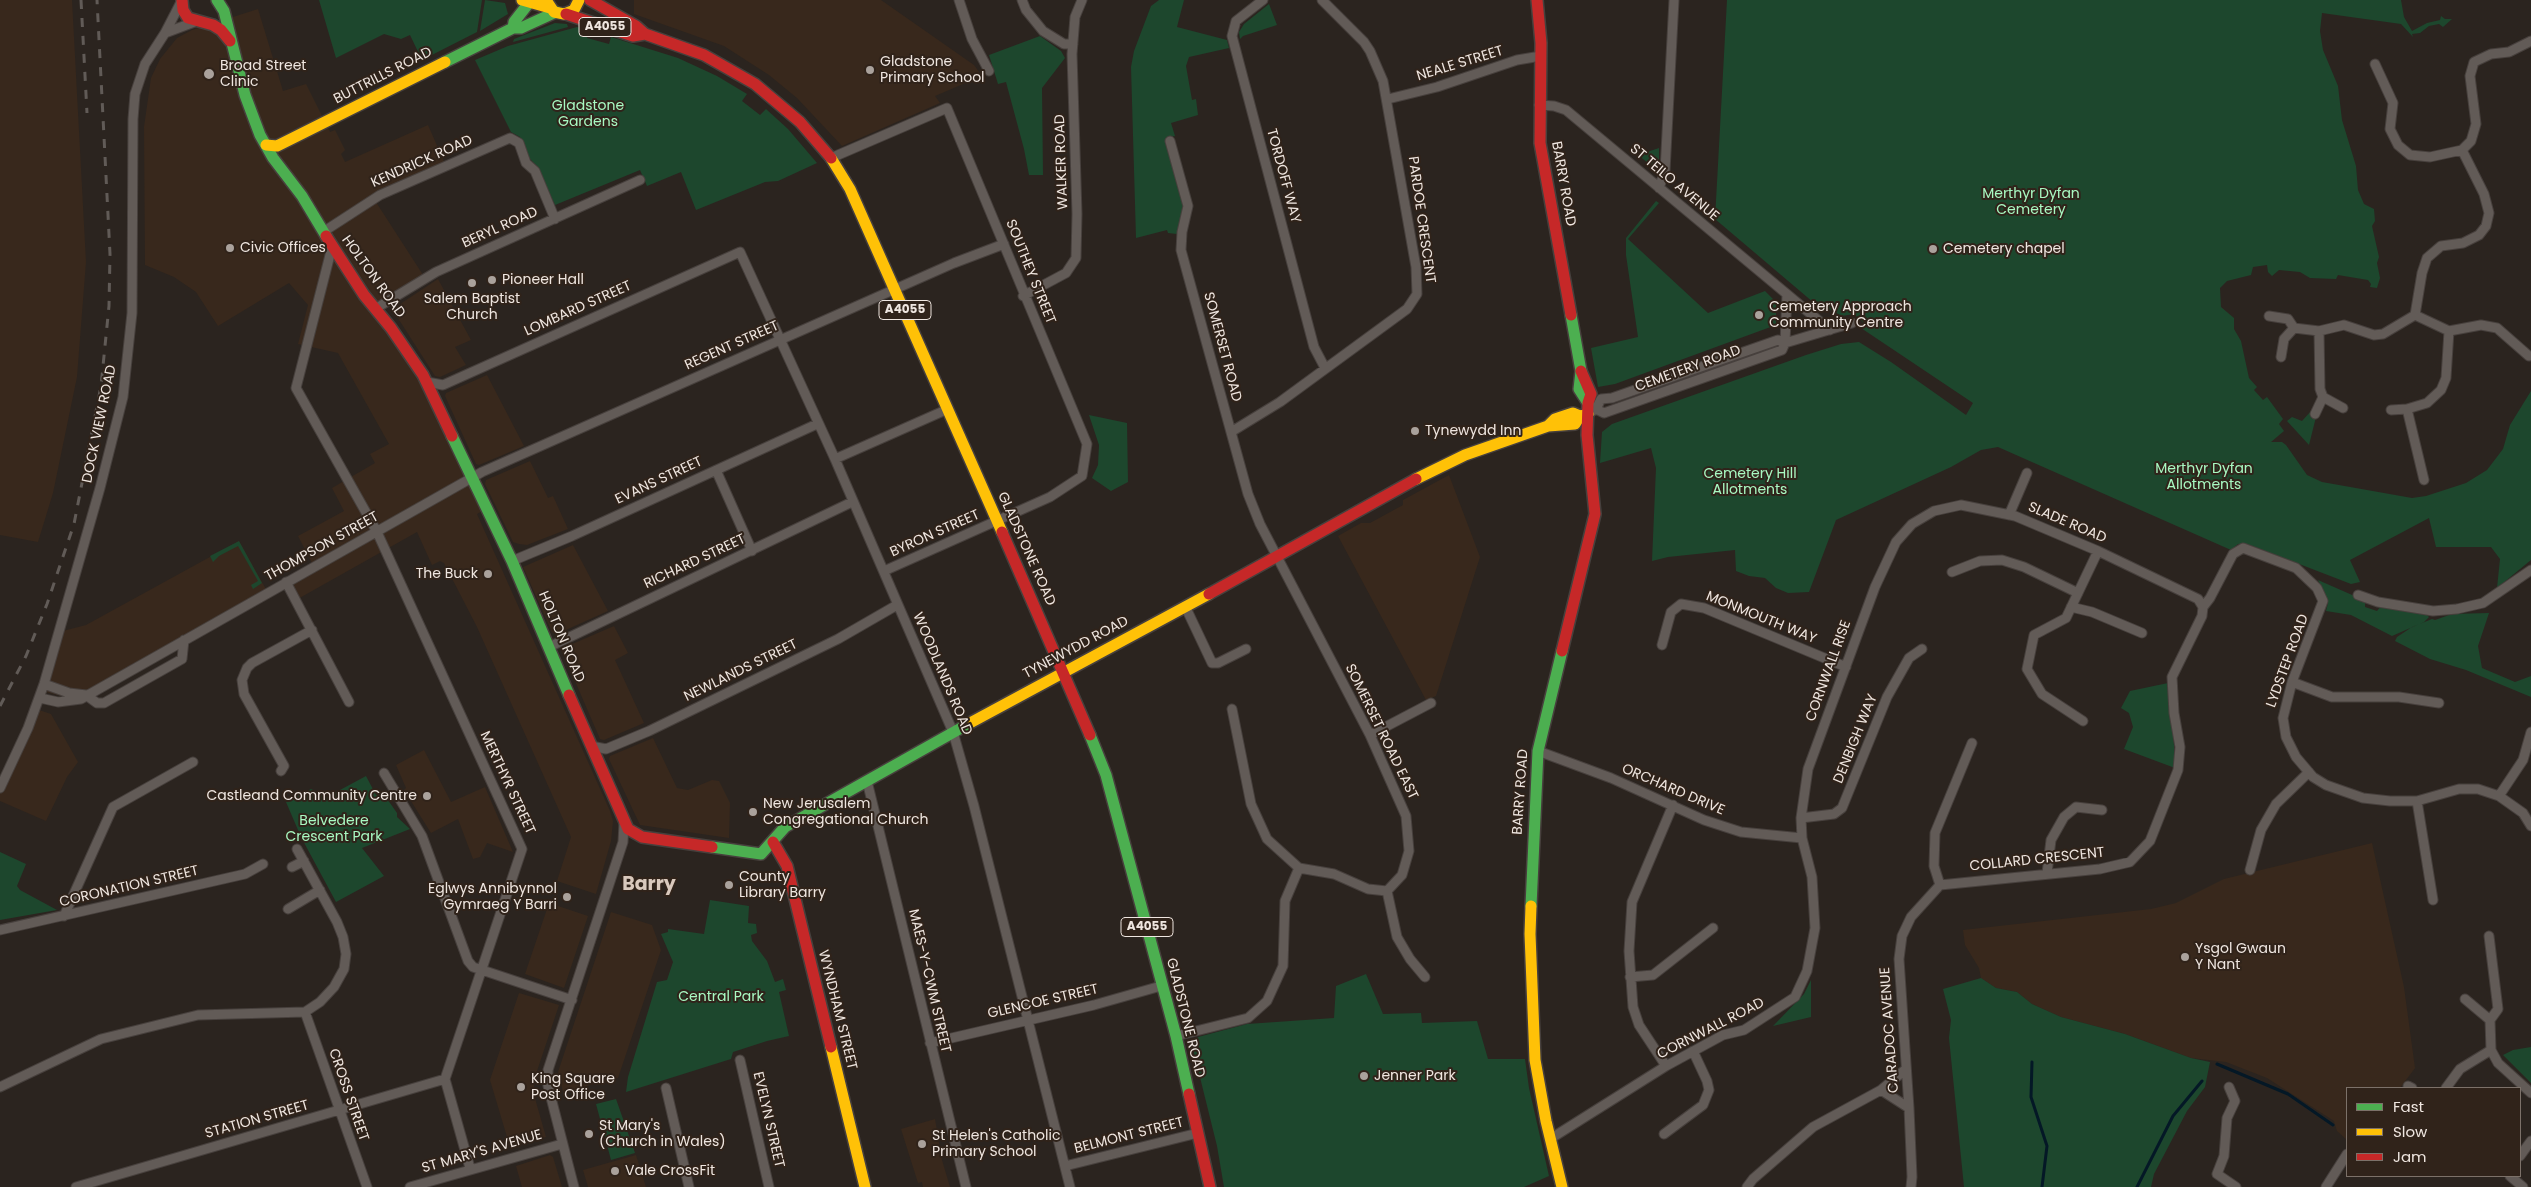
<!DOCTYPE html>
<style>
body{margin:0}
#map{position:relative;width:2531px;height:1187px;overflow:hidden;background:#2b241f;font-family:Poppins,sans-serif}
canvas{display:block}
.legend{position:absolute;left:2346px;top:1087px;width:175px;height:90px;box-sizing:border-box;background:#30231a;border:1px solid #7c7169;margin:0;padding:6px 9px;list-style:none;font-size:15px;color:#efe6e0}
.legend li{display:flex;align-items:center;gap:10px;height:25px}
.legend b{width:25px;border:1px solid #7c7169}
</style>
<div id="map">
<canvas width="2531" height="1187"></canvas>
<ul class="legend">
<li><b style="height:6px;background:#4caf50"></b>Fast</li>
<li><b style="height:6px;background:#ffc107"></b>Slow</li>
<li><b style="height:6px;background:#c62828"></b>Jam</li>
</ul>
</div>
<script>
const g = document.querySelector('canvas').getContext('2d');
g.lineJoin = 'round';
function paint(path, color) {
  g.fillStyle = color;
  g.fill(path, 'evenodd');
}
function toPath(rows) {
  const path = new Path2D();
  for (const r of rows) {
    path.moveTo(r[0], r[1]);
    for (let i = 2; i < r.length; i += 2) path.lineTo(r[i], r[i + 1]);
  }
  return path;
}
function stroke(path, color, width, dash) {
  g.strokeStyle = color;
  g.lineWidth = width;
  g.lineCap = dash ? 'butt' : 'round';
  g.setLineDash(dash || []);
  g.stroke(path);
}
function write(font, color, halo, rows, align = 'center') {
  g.font = font + ' Poppins,sans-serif';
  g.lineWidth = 4;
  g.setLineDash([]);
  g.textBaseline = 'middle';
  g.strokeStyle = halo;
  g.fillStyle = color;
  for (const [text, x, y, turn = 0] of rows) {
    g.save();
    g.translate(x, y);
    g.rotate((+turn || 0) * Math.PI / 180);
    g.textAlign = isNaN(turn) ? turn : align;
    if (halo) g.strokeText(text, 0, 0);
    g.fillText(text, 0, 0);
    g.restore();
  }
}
paint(toPath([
 [0,0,72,0,86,262,77,377,53,493,38,542,0,535],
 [634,0,881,0,974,65,982,76,935,96,940,103,842,146,797,98,769,75,724,46,634,14],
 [258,9,283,91,306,84,330,132,335,130,345,150,341,154,345,162,428,125,446,166,374,199,425,278,376,309,410,353,488,508,477,514,610,811,613,821,611,841,596,894,557,881,571,837,477,627,444,563,440,561,432,565,417,532,296,600,286,582,314,567,298,536,344,511,332,488,375,463,370,454,389,444,338,353,298,344,308,305,289,283,218,326,196,292,174,277,145,265,144,127,151,78,160,59,177,38,192,30],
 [438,279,471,340,455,347,466,365,440,377,435,376,394,312,394,308],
 [487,375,524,446,479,465,476,464,445,396,446,393],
 [530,461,548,498,553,496,568,529,527,545,519,544,513,542,485,484,486,480],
 [1449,475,1480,557,1436,696,1426,700,1338,536,1361,523,1370,523,1403,505,1403,500],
 [239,541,268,593,86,695,66,697,42,691,59,632,86,625],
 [573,545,608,611,557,634,552,632,523,567],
 [614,626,628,653,615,660,644,723,604,740,600,739,562,651,563,648],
 [36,709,51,714,78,762,67,777,46,821,0,801,0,788],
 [653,738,677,788,688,790,712,780,719,781,730,803,729,838,640,825,609,759,610,756],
 [424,750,451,802,485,787,513,852,487,843,480,857,473,859,458,819,431,833,404,790,406,788,396,765],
 [2372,843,2404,987,2415,1068,2400,1088,2347,1088,2347,1140,2337,1131,2334,1121,2267,1078,2226,1062,2191,1058,2125,1034,2061,1017,2032,1004,2017,992,1996,988,1981,978,1979,968,1965,945,1963,930,2151,909,2176,903,2224,879],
 [549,903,588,916,564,988,525,974],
 [611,912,652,925,661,950,618,1078,563,1092,558,1072],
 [519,993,559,1005,534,1080,534,1095,546,1137,510,1147,490,1080],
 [935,1119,942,1160,950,1187,923,1187,922,1182,918,1183,901,1129],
 [550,1155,553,1157,562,1187,522,1187,516,1166],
 [636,1155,646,1187,588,1187,583,1170]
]), '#38281c');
paint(toPath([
 [319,0,482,0,477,32,422,60,410,35,401,39,384,34,336,58],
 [485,0,505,3,508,14,480,31],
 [1159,0,1184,0,1177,27,1227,40,1229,48,1189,57,1186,66,1192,100,1196,99,1198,115,1171,123,1175,136,1166,138,1183,194,1184,210,1177,234,1168,233,1167,230,1136,238,1131,67,1134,51,1151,6],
 [1727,0,2401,0,2404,17,2412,31,2427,23,2440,20,2441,16,2445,19,2452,19,2443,27,2439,24,2429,26,2420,33,2412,34,2413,37,2401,24,2322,13,2320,31,2323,50,2338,86,2342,120,2356,166,2358,190,2364,204,2374,209,2375,221,2372,226,2379,257,2377,263,2380,278,2377,288,2370,287,2371,284,2368,280,2338,275,2336,279,2310,278,2300,272,2279,270,2272,276,2268,272,2267,265,2253,267,2251,275,2227,281,2220,288,2221,307,2234,318,2234,329,2241,341,2249,378,2257,387,2254,390,2263,400,2267,397,2283,419,2279,424,2284,431,2271,442,2282,442,2286,445,2307,475,2322,482,2412,498,2426,496,2466,483,2487,470,2503,449,2510,425,2531,391,2531,560,2497,588,2500,559,2491,547,2436,547,2429,518,2350,560,2360,582,2351,584,2250,545,2238,544,2231,550,1998,447,1981,450,1951,467,1836,520,1809,592,1788,593,1776,588,1765,578,1749,576,1736,571,1735,550,1668,557,1652,561,1656,468,1651,448,1600,463,1602,432,1612,424,1806,355,1841,344,1859,342,1891,362,1966,415,1973,403,1861,328,1863,322,1854,314,1842,316,1827,308,1820,308,1715,219],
 [1269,4,1277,25,1243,36,1240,39,1239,32,1244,24],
 [555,23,567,24,568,27,513,42,514,39],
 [577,27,589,31,587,38,609,44,611,37,678,58,717,76,747,94,742,101,760,115,766,109,788,129,817,163,778,181,765,182,696,210,681,172,647,186,640,170,555,205,537,166,530,159,520,137,511,132,475,60,508,46],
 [1040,36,1061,51,1065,58,1042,88,1043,175,1029,175,1024,149,1006,82,998,84,989,55],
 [1659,148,1659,165,1653,167,1638,155],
 [1656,201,1659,203,1628,239,1708,313,1765,291,1776,302,1776,325,1615,384,1598,387,1591,348,1638,337,1626,255,1626,238],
 [2311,411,2316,417,2309,445,2287,421,2292,417,2302,421],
 [1089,415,1127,423,1128,482,1111,491,1092,478,1098,465,1099,445],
 [239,541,262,583,253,589,251,585,258,581,238,546,219,556,213,562,210,556],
 [2318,580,2359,598,2365,602,2365,607,2377,611,2381,606,2425,613,2429,617,2424,622,2392,636,2351,615,2326,611,2328,603,2325,594],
 [2489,613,2478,646,2482,668,2515,682,2531,676,2531,697,2466,670,2430,659,2395,641,2397,637,2412,627,2432,619,2435,620,2452,614],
 [2168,683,2174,745,2175,768,2124,749,2133,727,2129,713,2121,708,2130,691],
 [366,776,376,795,383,793,397,813,397,817,410,829,362,848,384,876,336,902,301,837,286,802,311,789,327,797],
 [0,852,26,864,17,886,20,890,57,910,0,920],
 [710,900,749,906,748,923,756,924,757,933,751,935,752,941,767,961,775,982,783,979,786,990,779,992,789,1036,767,1041,733,1052,731,1059,626,1092,628,1077,657,982,667,980,673,962,661,934,668,932,668,929,704,934],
 [1366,974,1383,1014,1421,1013,1422,1023,1477,1021,1488,1059,1525,1059,1529,1088,1549,1176,1524,1187,1224,1187,1217,1146,1192,1045,1198,1037,1247,1024,1334,1018,1336,986],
 [1981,978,1996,988,2017,992,2032,1004,2061,1017,2125,1034,2191,1058,2210,1062,2205,1087,2187,1111,2154,1174,2151,1187,1964,1187,1949,1038,1951,1020,1943,989],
 [1811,980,1811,1017,1773,1026,1804,994],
 [2531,1047,2531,1083,2503,1055,2513,1050],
 [616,1099,635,1153,611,1160,596,1104]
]), '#1d472d');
stroke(toPath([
 [2032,1062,2031,1097,2047,1146,2042,1187],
 [2217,1064,2288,1094,2333,1125],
 [2137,1187,2173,1116,2202,1081]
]), '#041826', 3);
const street = toPath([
 [959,0,972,39,989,71],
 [1022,0,1026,10,1043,31,1064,44,1073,44],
 [1263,0,1236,21,1232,36,1314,347,1325,368],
 [165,33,197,21],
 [2375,64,2393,103,2390,129,2398,145,2410,155,2430,157,2462,150],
 [1388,99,1437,87,1517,60,1541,56],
 [1539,105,1554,106,1566,110,1830,330],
 [1170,141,1188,206,1182,232,1181,250,1248,494,1260,524,1370,735,1406,816,1409,851,1402,875,1387,891,1397,937,1410,959,1425,977],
 [831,158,947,108,1087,444,1082,476,1050,497,884,571],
 [1659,188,1665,171,1674,0],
 [323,232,380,195,510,138,519,143,526,163,535,171,555,219],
 [332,247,296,388,377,532,522,849,445,1079,470,1168],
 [1023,296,1066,273,1076,258,1077,214,1072,54,1075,17,1082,0],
 [375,309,436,272,640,180],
 [2269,316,2288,319,2294,328,2319,331,2344,325,2374,335,2383,334,2415,315],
 [2319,331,2320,389,2323,397,2343,408],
 [2529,356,2497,328,2481,325,2449,331,2415,315,2422,273,2427,258,2441,246,2463,243,2479,235,2486,226,2489,213,2484,194,2462,150,2471,141,2476,124,2470,76,2474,62,2491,54,2509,52,2531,41],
 [2281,357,2284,339,2294,328],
 [427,382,443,385,740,252,835,459,953,732,974,806,1070,1187],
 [1596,409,1604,413,1782,350,1785,343,1787,294],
 [2407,409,2424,480],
 [2391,410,2407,409,2427,403,2441,390,2446,378,2449,331],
 [1588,414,1596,409,1601,399,1612,398,1778,340,1785,343,1852,323],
 [2315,414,2323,397],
 [1231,432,1280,402,1407,309,1417,294,1416,267,1383,81,1370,51,1364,42,1322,0],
 [835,459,948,409],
 [716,470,752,551],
 [2009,515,2027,473],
 [512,561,572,536,817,424],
 [1952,572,1980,561,2002,560,2024,567,2078,593],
 [286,582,349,702],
 [2358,595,2378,602,2433,611,2457,609,2483,603,2531,570],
 [1185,606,1212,663,1218,663,1246,649],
 [2071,607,2092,612,2142,633],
 [1662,645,1671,612,1681,604,1704,608,1846,667],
 [549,647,852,502],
 [2292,682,2332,697,2399,697,2439,703],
 [44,684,69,693,86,695,97,703,104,703,182,659,184,640],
 [40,698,58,702,81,699,482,472,954,263,1004,244],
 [2083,721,2042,694,2027,669,2034,635,2066,618,2098,551],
 [1370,735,1431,703],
 [591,746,606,749,649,731,838,639,897,605],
 [1538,751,1611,778,1704,820,1741,832,1802,838],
 [281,771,284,766,244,694,242,680,247,668,252,663,312,630],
 [384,773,422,836,468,961,473,967,572,1000],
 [867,781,966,1187],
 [0,788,28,728,44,684,100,488,123,397,132,313,133,119,135,94,145,64,165,33,181,2],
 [2499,796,2523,760,2531,732],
 [2417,801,2433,900],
 [1801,818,1834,814,1842,808,1887,697,1909,658,1922,649],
 [292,867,304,861],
 [1299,868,1334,874,1368,889,1387,891],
 [2250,870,2261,830,2276,804,2309,772],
 [2047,873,2051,840,2064,817,2076,807,2102,810],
 [1940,885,2100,869,2130,862,2150,841,2178,770,2180,747,2174,713,2172,677,2202,616,2203,607,2210,598,2233,554,2243,548,2296,568,2317,588,2323,601,2292,682,2283,718,2286,737,2296,757,2313,777,2326,785,2363,798,2390,801,2417,801,2459,789,2478,789,2499,796,2523,813,2531,826],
 [1940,885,1934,866,1935,833,1972,743],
 [288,909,320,890],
 [64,916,113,807,193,762],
 [0,930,245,874,263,864],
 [2489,936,2498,1009,2490,1020,2491,1050,2498,1063,2531,1093],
 [1630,977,1653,975,1713,928],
 [2465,999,2490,1020],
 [305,1012,367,1187],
 [1176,1036,1248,1018,1267,1001,1283,966,1285,901,1299,868,1267,839,1251,804,1232,709],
 [930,1043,1094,1005,1161,986],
 [740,1060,769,1187],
 [1666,1066,1639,1025,1633,1007,1629,951,1632,902,1673,805],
 [2408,1086,2412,1088],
 [0,1087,101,1039,198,1015,305,1012,320,1002,334,987,344,969,346,954,343,937,337,922,297,849],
 [2229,1087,2235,1101,2227,1118,2224,1156,2217,1174,2236,1187],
 [666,1088,689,1187],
 [2446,1088,2460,1069,2491,1050],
 [1881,1090,1909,1108],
 [1664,1134,1703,1105,1709,1090,1707,1081,1693,1051],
 [1550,1139,1666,1066,1723,1035,1744,1030,1795,997,1807,971,1815,928,1812,877,1802,838,1801,818,1808,769,1875,587,1896,542,1912,524,1934,511,1961,505,2015,516,2098,551,2198,599,2203,607],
 [2520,1156,2531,1141],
 [1065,1166,1198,1133],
 [2510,1176,2523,1187],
 [76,1187,445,1079],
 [410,1187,562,1144],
 [574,1187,548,1086,548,1070,623,842,624,823],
 [1747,1187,1753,1179,1813,1127,1881,1090,1906,1069],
 [1911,1187,1912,1177,1909,1108,1899,959,1902,936,1911,917,1940,885],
 [2326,1187,2347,1154]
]);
const fast = toPath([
 [217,0,224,11,245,95,260,135,273,158,302,196,326,236],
 [513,28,514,22,528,4,538,0],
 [445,62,513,28,521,28,556,12],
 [1571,315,1581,371,1579,389,1588,403],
 [452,436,512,561,569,695],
 [1090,735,1106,775,1176,1036,1189,1094],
 [712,847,761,854,785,827,970,723],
 [1531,906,1538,751,1562,651]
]);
const slow = toPath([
 [522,0,550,8],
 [546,0,554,12,564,14,574,10,579,0],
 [266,145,277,146,445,62],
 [831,158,850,189,1002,532],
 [1548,426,1575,424,1580,416],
 [1416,479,1465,455,1548,426,1555,419,1573,413,1580,416,1588,414],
 [970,723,1209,594],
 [1531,906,1530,934,1535,1060,1546,1121,1562,1187],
 [831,1047,865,1187]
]);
const jam = toPath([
 [182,0,183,10,188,18,213,25,221,30,230,41],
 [590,0,636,26,645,34,704,55,755,84,800,122,831,158],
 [1537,0,1541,43,1540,143,1571,315],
 [566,14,633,36,645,34],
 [326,236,364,295,391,328,423,375,452,436],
 [1002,532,1090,735],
 [1209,594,1416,479],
 [1562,651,1595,514,1587,435,1588,403,1591,394,1581,371],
 [569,695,628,829,642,837,712,847],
 [773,842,787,866,831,1047],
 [1189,1094,1210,1187]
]);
stroke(street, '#47403d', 11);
stroke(fast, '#47403d', 14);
stroke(slow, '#47403d', 14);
stroke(jam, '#47403d', 14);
stroke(street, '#625b57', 9);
stroke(fast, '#4caf50', 11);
stroke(slow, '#ffc107', 11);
stroke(jam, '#c62828', 11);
stroke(toPath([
 [81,0,87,113],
 [0,706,26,656,47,604,74,524,101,386,109,306,110,254,97,0]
]), '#615b57', 3, [9, 9]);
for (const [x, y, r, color] of [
 [870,70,5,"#aaa29c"],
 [209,74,6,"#aaa29c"],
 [230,248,5,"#aaa29c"],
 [1933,249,5,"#aaa29c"],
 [492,280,5,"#aaa29c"],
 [472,283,5,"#aaa29c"],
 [1759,315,5,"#aaa29c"],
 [1415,431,5,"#aaa29c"],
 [488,574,5,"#aaa29c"],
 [427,796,5,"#aaa29c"],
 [753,812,5,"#aaa29c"],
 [729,885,5,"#aaa29c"],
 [567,897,5,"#aaa29c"],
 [2185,957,5,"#aaa29c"],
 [1364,1076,5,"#aaa29c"],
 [521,1087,5,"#aaa29c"],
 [589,1134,5,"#aaa29c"],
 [922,1144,5,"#aaa29c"],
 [615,1171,5,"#aaa29c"]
]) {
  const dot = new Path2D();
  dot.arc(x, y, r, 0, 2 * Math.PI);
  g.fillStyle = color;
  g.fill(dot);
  stroke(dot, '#30231a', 2);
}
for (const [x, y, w] of [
 [605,27,52],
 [905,310,52],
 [1147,927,52]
]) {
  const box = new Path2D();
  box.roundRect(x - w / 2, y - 9.5, w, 19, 4);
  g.fillStyle = '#30231a';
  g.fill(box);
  stroke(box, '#efe6e0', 1);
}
write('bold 12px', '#efe6e0', null, [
 ["A4055",605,27],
 ["A4055",905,310],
 ["A4055",1147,927]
]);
write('14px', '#efe6e0', '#30231a', [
 ["Gladstone",880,62],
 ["Primary School",880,78],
 ["Broad Street",220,66],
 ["Clinic",220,82],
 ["Civic Offices",240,248],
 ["Cemetery chapel",1943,249],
 ["Pioneer Hall",502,280],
 ["Salem Baptist",472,299,"center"],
 ["Church",472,315,"center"],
 ["Cemetery Approach",1769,307],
 ["Community Centre",1769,323],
 ["Tynewydd Inn",1425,431],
 ["The Buck",478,574,"right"],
 ["Castleand Community Centre",417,796,"right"],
 ["New Jerusalem",763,804],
 ["Congregational Church",763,820],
 ["County",739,877],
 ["Library Barry",739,893],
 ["Eglwys Annibynnol",557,889,"right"],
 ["Gymraeg Y Barri",557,905,"right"],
 ["Ysgol Gwaun",2195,949],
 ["Y Nant",2195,965],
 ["Jenner Park",1374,1076],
 ["King Square",531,1079],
 ["Post Office",531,1095],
 ["St Mary's",599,1126],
 ["(Church in Wales)",599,1142],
 ["St Helen's Catholic",932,1136],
 ["Primary School",932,1152],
 ["Vale CrossFit",625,1171]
], 'left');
write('14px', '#efe6e0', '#30231a', [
 ["NEALE STREET",1460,64,-17],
 ["BUTTRILLS ROAD",383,76,-27],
 ["KENDRICK ROAD",422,162,-24],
 ["WALKER ROAD",1062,162,-92],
 ["TORDOFF WAY",1283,176,75],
 ["ST TEILO AVENUE",1674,183,40],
 ["BARRY ROAD",1563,184,80],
 ["PARDOE CRESCENT",1421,220,82],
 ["BERYL ROAD",500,228,-24],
 ["SOUTHEY STREET",1030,272,68],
 ["HOLTON ROAD",373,277,54],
 ["LOMBARD STREET",578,309,-24],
 ["REGENT STREET",732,346,-24],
 ["SOMERSET ROAD",1222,347,75],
 ["CEMETERY ROAD",1688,369,-20],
 ["DOCK VIEW ROAD",100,424,-78],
 ["EVANS STREET",659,481,-25],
 ["SLADE ROAD",2067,523,23],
 ["BYRON STREET",935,534,-24],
 ["THOMPSON STREET",322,547,-29],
 ["GLADSTONE ROAD",1026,549,66],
 ["RICHARD STREET",695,562,-25],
 ["MONMOUTH WAY",1761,618,22],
 ["HOLTON ROAD",561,637,67],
 ["TYNEWYDD ROAD",1076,648,-28],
 ["LYDSTEP ROAD",2288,661,-70],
 ["NEWLANDS STREET",741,671,-26],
 ["CORNWALL RISE",1829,671,-70],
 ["WOODLANDS ROAD",942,674,67],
 ["SOMERSET ROAD EAST",1381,732,64],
 ["DENBIGH WAY",1856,739,-68],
 ["MERTHYR STREET",507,783,65],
 ["ORCHARD DRIVE",1673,790,23],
 ["BARRY ROAD",1521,792,-86],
 ["COLLARD CRESCENT",2037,860,-6],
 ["CORONATION STREET",129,887,-13],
 ["MAES-Y-CWM STREET",929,981,77],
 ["GLENCOE STREET",1043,1002,-13],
 ["WYNDHAM STREET",837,1010,76],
 ["GLADSTONE ROAD",1185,1018,76],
 ["CORNWALL ROAD",1711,1029,-27],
 ["CARADOC AVENUE",1890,1030,-94],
 ["CROSS STREET",348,1095,71],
 ["STATION STREET",257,1120,-16],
 ["EVELYN STREET",768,1120,77],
 ["BELMONT STREET",1129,1136,-14],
 ["ST MARY'S AVENUE",482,1152,-16]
]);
write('14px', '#a8f9c2', '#30231a', [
 ["Gladstone",588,106],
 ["Gardens",588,122],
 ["Merthyr Dyfan",2031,194],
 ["Cemetery",2031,210],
 ["Merthyr Dyfan",2204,469],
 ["Allotments",2204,485],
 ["Cemetery Hill",1750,474],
 ["Allotments",1750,490],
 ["Belvedere",334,821],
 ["Crescent Park",334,837],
 ["Central Park",721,997]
]);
write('bold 19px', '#d9c9bd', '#30231a', [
 ["Barry",649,885]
]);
</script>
